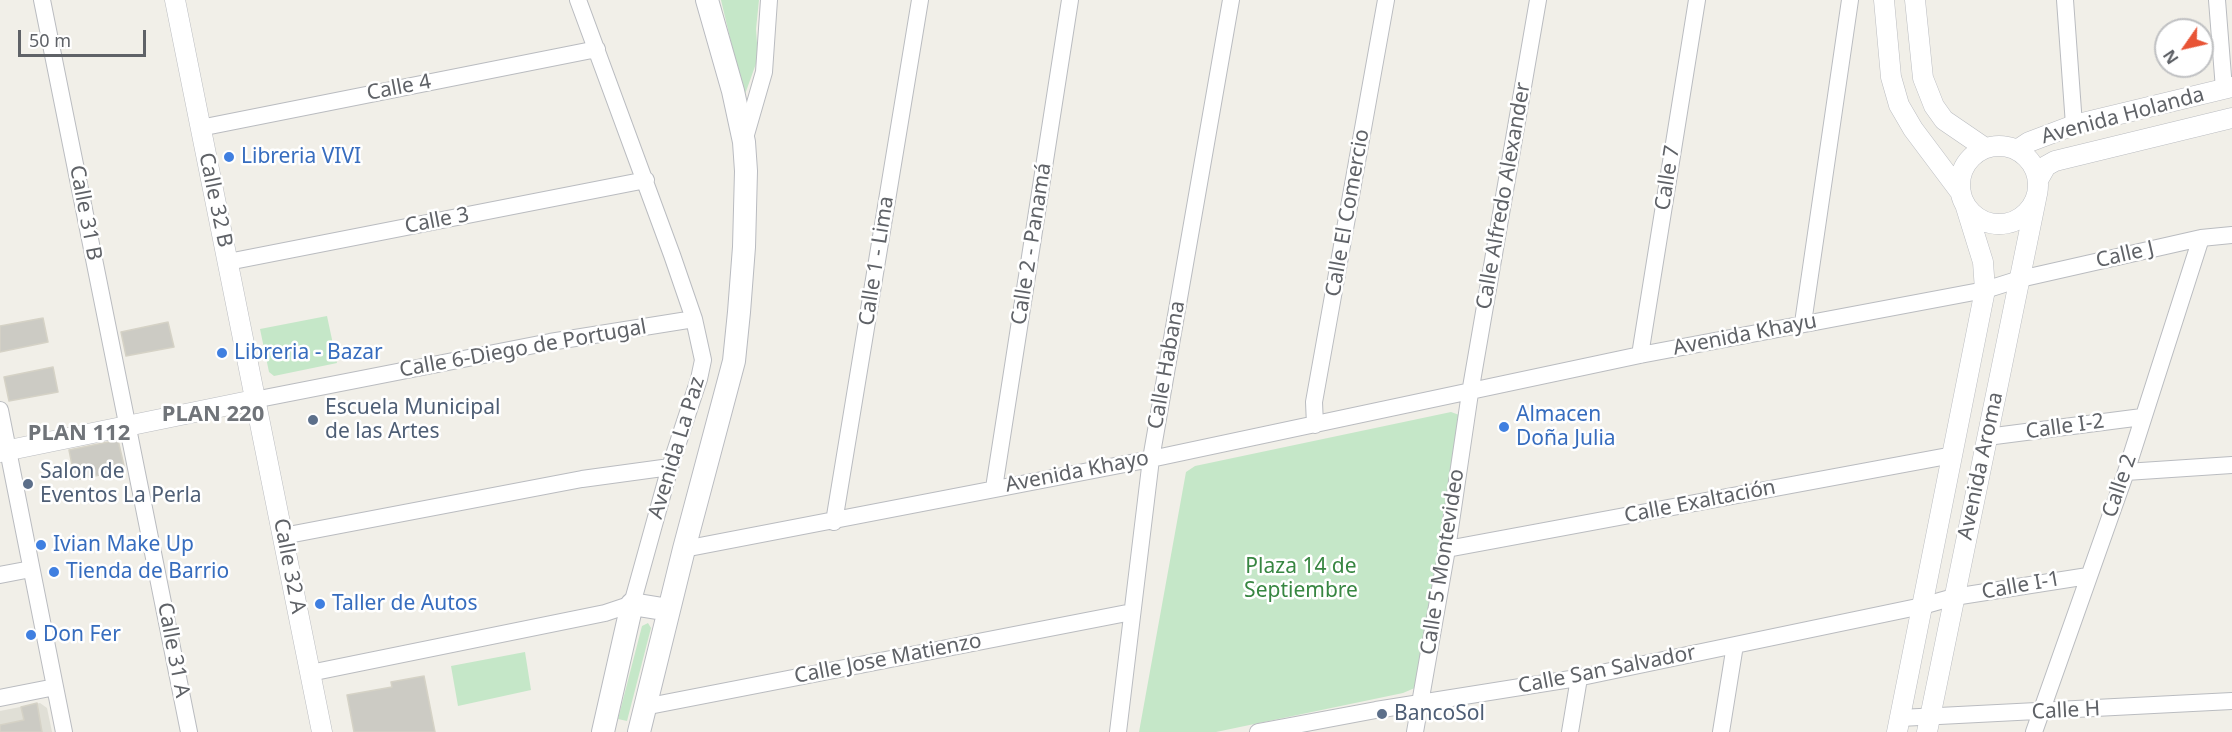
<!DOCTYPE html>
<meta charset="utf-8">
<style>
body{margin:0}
#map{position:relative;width:2232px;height:732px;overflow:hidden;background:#f1efe8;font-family:"Noto Sans",sans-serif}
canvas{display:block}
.north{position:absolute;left:2154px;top:18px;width:60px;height:60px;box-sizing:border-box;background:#fff;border:2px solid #bfc0c2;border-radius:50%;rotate:236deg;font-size:16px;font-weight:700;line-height:24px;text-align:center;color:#5f6267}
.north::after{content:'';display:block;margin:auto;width:21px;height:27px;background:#e85436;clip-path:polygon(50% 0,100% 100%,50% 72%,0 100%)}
.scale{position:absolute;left:18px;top:30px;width:128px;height:27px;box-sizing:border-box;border:3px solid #5f6267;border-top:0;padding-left:8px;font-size:18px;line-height:21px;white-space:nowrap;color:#5f6267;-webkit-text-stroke:4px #fff;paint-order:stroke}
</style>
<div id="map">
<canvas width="2232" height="732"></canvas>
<div class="north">N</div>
<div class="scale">50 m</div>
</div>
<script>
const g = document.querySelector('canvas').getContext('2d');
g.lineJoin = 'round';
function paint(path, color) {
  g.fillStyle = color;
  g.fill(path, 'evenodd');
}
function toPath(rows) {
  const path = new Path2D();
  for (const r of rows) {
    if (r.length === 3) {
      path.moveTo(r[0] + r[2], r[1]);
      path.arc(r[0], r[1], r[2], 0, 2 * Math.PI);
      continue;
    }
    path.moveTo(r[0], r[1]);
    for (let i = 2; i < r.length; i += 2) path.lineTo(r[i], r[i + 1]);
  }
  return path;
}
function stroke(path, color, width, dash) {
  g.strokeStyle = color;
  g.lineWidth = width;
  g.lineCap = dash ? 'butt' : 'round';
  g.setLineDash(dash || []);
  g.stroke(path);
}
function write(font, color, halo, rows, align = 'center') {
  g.font = font + ' "Noto Sans",sans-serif';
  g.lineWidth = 5;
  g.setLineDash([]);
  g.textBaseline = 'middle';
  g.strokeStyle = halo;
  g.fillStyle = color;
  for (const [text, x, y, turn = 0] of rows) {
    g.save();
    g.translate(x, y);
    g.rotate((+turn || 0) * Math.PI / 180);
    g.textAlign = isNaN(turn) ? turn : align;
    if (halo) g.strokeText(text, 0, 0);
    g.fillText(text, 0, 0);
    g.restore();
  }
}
paint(toPath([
 [40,703,47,708,52,732,0,732,0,711]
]), '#e0dfd6');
paint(toPath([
 [721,0,759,0,756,29,758,58,744,97],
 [327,316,337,363,274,376,269,372,260,329],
 [1451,412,1462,416,1417,687,1403,693,1216,732,1139,732,1186,472,1195,466],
 [648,623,651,628,627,721,618,719,642,626],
 [525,652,531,690,458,706,451,666]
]), '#c5e7c8');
const building = toPath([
 [43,318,48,342,0,352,0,326,43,318],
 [168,322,174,347,126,356,121,332,168,322],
 [53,367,58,392,9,401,4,377,53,367],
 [118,440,125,470,75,480,69,450,118,440],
 [424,676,435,732,354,732,347,695,392,687,391,682,424,676],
 [37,703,42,732,0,732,0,725,24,720,21,707,37,703]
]);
paint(building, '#cccbc4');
stroke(building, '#d5d2c6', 1.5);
const minor = toPath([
 [42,0,189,732],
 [2065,0,2074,125],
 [2217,0,2224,89],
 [200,128,597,49],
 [745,138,764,72,769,0],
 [228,262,646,180],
 [1803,323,1850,0],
 [1640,355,1697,0],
 [254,400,550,342,694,319],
 [0,410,64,732],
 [1315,425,1314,402,1386,0],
 [1987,437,2142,417],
 [2126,472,2232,465],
 [994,488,1070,0],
 [834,522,920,0],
 [283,536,582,479,670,467],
 [684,549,1151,459,1640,355,1985,290,2020,279,2201,238,2232,235],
 [1447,549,1953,455],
 [0,575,31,569],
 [310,673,605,613,632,604,670,467,699,379,703,360,694,319,672,255,578,0],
 [0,698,55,687],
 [644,707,1132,612],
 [1900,718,2232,701],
 [1118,732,1151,459,1231,0],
 [1258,732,1376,710,1577,678,1922,606,1954,597,2088,576],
 [1415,732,1447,549,1470,393,1538,0],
 [1570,732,1578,684,1577,678],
 [1721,732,1735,645],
 [2034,732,2126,472,2201,238]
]);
const tertiary = toPath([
 [175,0,322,732],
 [1884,0,1891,77,1899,105,1913,129,1961,193],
 [1915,0,1923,78,1934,106,1944,120,1985,148],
 [1999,185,39],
 [2017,150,2029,142,2074,125,2232,87],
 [2038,180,2046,166,2055,161,2232,118],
 [0,452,254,400],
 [1897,732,1985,290,1983,262,1965,204],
 [1927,732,2036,199]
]);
const secondary = toPath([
 [603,732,632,604,669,610],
 [639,732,684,549,734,361,739,312,744,247,746,171,744,142,733,91,707,0]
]);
stroke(minor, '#babcc0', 18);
stroke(tertiary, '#babcc0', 21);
stroke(secondary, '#b9bbc0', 24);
stroke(minor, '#fff', 16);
stroke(tertiary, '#fff', 20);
stroke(secondary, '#fff', 22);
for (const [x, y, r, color] of [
 [229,157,6,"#3f7fe0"],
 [222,353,6,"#3f7fe0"],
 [313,420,6,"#5c6f8a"],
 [1504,427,6,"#3f7fe0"],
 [28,484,6,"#5c6f8a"],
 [41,545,6,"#3f7fe0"],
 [54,572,6,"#3f7fe0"],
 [320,604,6,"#3f7fe0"],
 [31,635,6,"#3f7fe0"],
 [1382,714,6,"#5c6f8a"]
]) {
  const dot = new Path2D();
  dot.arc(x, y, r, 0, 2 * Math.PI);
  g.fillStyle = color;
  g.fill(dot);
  stroke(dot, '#fff', 2);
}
write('21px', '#5f6267', '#fff', [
 ["Calle 4",399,88,-11],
 ["Avenida Holanda",2123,116,-15],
 ["Calle 7",1668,178,-81],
 ["Calle Alfredo Alexander",1504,196,-80],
 ["Calle 32 B",215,200,78],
 ["Calle 31 B",85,213,79],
 ["Calle El Comercio",1348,213,-80],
 ["Calle 3",437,221,-11],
 ["Calle 2 - Panamá",1032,244,-81],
 ["Calle J",2125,255,-13],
 ["Calle 1 - Lima",877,261,-81],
 ["Avenida Khayu",1745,335,-11],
 ["Calle 6-Diego de Portugal",523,349,-10],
 ["Calle Habana",1167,365,-80],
 ["Calle I-2",2065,427,-8],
 ["Avenida La Paz",677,448,-73],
 ["Avenida Aroma",1981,466,-78],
 ["Avenida Khayo",1077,472,-11],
 ["Calle 2",2120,486,-71],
 ["Calle Exaltación",1700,502,-11],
 ["Calle 5 Montevideo",1443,562,-81],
 ["Calle 32 A",289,566,79],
 ["Calle I-1",2021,586,-10],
 ["Calle 31 A",173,650,79],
 ["Calle Jose Matienzo",888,659,-11],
 ["Calle San Salvador",1607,670,-11],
 ["Calle H",2066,711,-3]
]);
write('21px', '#366cbe', '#fff', [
 ["Libreria VIVI",241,157],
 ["Libreria - Bazar",234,353],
 ["Almacen",1516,415],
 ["Doña Julia",1516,439],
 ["Ivian Make Up",53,545],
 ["Tienda de Barrio",66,572],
 ["Taller de Autos",332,604],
 ["Don Fer",43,635]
], 'left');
write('21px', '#4e5e75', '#fff', [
 ["Escuela Municipal",325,408],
 ["de las Artes",325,432],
 ["Salon de",40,472],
 ["Eventos La Perla",40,496],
 ["BancoSol",1394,714]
], 'left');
write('21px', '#378641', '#fff', [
 ["Plaza 14 de",1301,567],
 ["Septiembre",1301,591]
]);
write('bold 22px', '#707479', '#fff', [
 ["PLAN 220",213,415],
 ["PLAN 112",79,434]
]);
</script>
